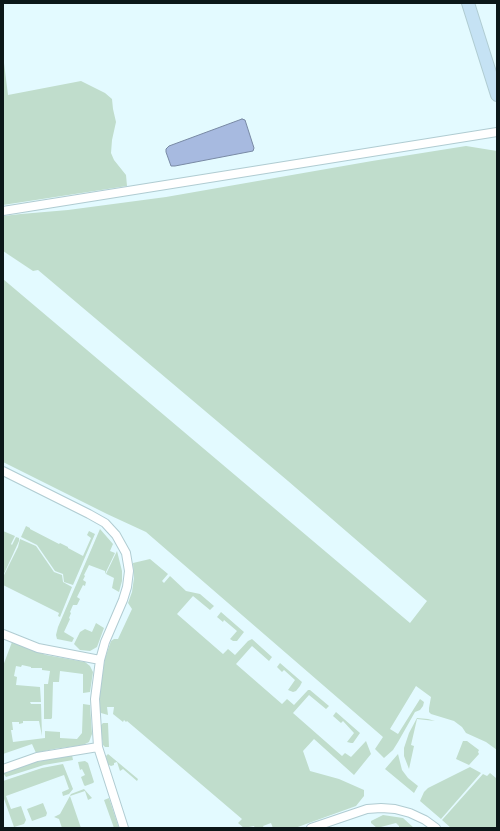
<!DOCTYPE html>
<style>
body{margin:0}
#map{position:relative;width:500px;height:831px;overflow:hidden;background:#e3faff;font-family:Overpass,sans-serif}
canvas{display:block}
.frame{position:absolute;inset:0;border:4px solid #0c1719;pointer-events:none}
</style>
<div id="map">
<canvas width="500" height="831"></canvas>
<div class="frame"></div>
</div>
<script>
const g = document.querySelector('canvas').getContext('2d');
g.lineJoin = 'round';
function paint(path, color) {
  g.fillStyle = color;
  g.fill(path, 'evenodd');
}
function toPath(rows) {
  const path = new Path2D();
  for (const r of rows) {
    path.moveTo(r[0], r[1]);
    for (let i = 2; i < r.length; i += 2) path.lineTo(r[i], r[i + 1]);
  }
  return path;
}
function stroke(path, color, width, dash) {
  g.strokeStyle = color;
  g.lineWidth = width;
  g.lineCap = dash ? 'butt' : 'round';
  g.setLineDash(dash || []);
  g.stroke(path);
}
paint(toPath([
 [3,55,8,95,81,81,105,93,112,99,113,109,116,122,112,140,111,153,114,160,126,175,127,186,3,205],
 [466,146,497,151,497,750,486,742,466,733,462,727,454,721,431,714,429,712,429,708,431,697,416,686,390,729,398,734,420,699,424,702,423,706,420,710,415,712,398,742,393,750,384,758,375,749,383,737,146,532,107,514,3,462,3,279,410,623,427,601,288,481,38,270,33,271,3,251,3,216,21,214,68,210,166,197,372,161],
 [26,526,30,528,30,529,59,544,60,543,68,547,68,548,83,556,91,538,87,535,89,531,95,534,73,585,64,582,63,574,55,571,37,545,21,537],
 [100,529,113,544,110,551,115,553,105,574,105,571,89,565,84,575,85,576,83,580,86,582,85,586,83,585,77,597,80,599,77,605,73,605,70,612,71,613,69,618,70,619,64,632,74,638,72,642,57,639,56,635,58,627],
 [3,531,15,536,11,544,12,545,16,537,19,538,19,541,3,576],
 [20,539,36,546,54,572,62,575,63,582,72,587,60,617,58,616,59,613,3,585,3,577,18,547],
 [117,551,122,571,122,581,119,592,112,588,114,578,106,574],
 [150,559,168,574,162,581,164,583,170,576,186,591,200,594,214,606,210,610,193,596,177,614,223,654,228,649,235,655,248,641,252,639,272,657,269,661,252,646,236,664,282,704,287,699,294,705,308,690,310,690,329,706,326,709,309,695,293,713,342,756,345,753,351,757,366,741,371,754,354,775,314,739,303,751,310,771,339,779,364,790,364,796,356,806,295,828,273,828,271,823,263,826,264,828,255,828,254,826,244,828,238,823,242,819,127,721,126,722,124,720,123,722,113,714,114,707,107,707,108,715,101,713,100,712,100,691,105,658,111,641,114,639,118,639,132,609,128,603,132,592,134,578,133,563],
 [221,612,244,632,237,641,233,641,230,639,237,631,224,620,223,622,217,617],
 [96,623,104,628,97,647,90,651,80,650,74,644,80,632,85,629,92,632],
 [12,642,46,655,85,662,90,666,93,672,90,692,83,693,83,674,60,671,59,682,53,682,52,718,51,719,44,719,44,684,48,684,50,671,42,670,42,668,31,668,31,667,22,665,21,667,16,666,14,676,17,677,16,685,40,687,41,702,30,702,31,704,41,704,42,736,39,721,23,721,23,723,19,724,19,722,12,722,13,730,11,730,13,742,45,738,45,731,60,732,60,738,77,739,82,733,83,704,90,705,92,734,89,742,83,745,54,749,36,753,32,744,3,754,3,666],
 [280,663,302,682,300,686,296,691,293,692,288,690,295,680,284,670,282,672,277,667],
 [336,712,360,733,353,743,351,743,347,742,354,733,343,721,341,723,333,716],
 [417,718,428,719,435,721,417,719,411,745,414,746,409,769,404,756,404,748,409,733],
 [103,723,108,723,109,747,105,747,103,745,100,726],
 [463,741,467,741,479,750,478,752,479,754,469,765,456,759],
 [108,754,138,779,137,781,123,769,120,771,117,762,114,763,114,765,111,766,107,764,106,756],
 [398,754,402,770,408,778,418,786,414,793,385,769],
 [72,755,73,760,44,765,6,777,3,773,31,763],
 [85,761,88,763,94,782,93,783,85,786,84,785,81,777,85,775,82,769,80,770,78,762],
 [63,764,73,789,69,794,63,796,62,792,69,789,64,775,6,796,11,809,21,806,26,820,24,824,14,827,3,796,3,781,42,768],
 [470,767,481,773,441,819,420,801,424,792,428,788],
 [490,773,496,778,497,777,497,828,451,828,442,820,483,774,487,776],
 [84,789,92,798,88,800,85,791,70,796,81,828,62,828,59,819,54,817,60,814,71,794],
 [109,798,119,828,114,828,104,800],
 [43,803,47,813,46,816,32,821,27,809],
 [383,815,403,818,414,828,399,828,399,826,396,823,377,828,371,823,371,821]
]), '#c0ddcc');
const water = toPath([
 [242,119,245,120,254,148,253,151,175,166,171,166,166,152,166,149,169,146,242,119]
]);
paint(water, '#a7bae0');
stroke(water, '#7889a4', 1);
const street = toPath([
 [3,211,497,132],
 [3,471,89,514,105,523,116,535,126,553,129,571,127,587,123,600,105,642,100,660,95,699,98,747,124,828],
 [3,634,38,648,100,660],
 [3,769,37,757,98,747],
 [311,828,367,809,381,808,395,809,410,813,425,820,436,828]
]);
const secondary = toPath([
 [468,3,497,95]
]);
stroke(street, '#b0ccd2', 10);
stroke(secondary, '#b0ccd2', 14);
stroke(street, '#fff', 8);
stroke(secondary, '#c5e2f4', 12);
</script>
